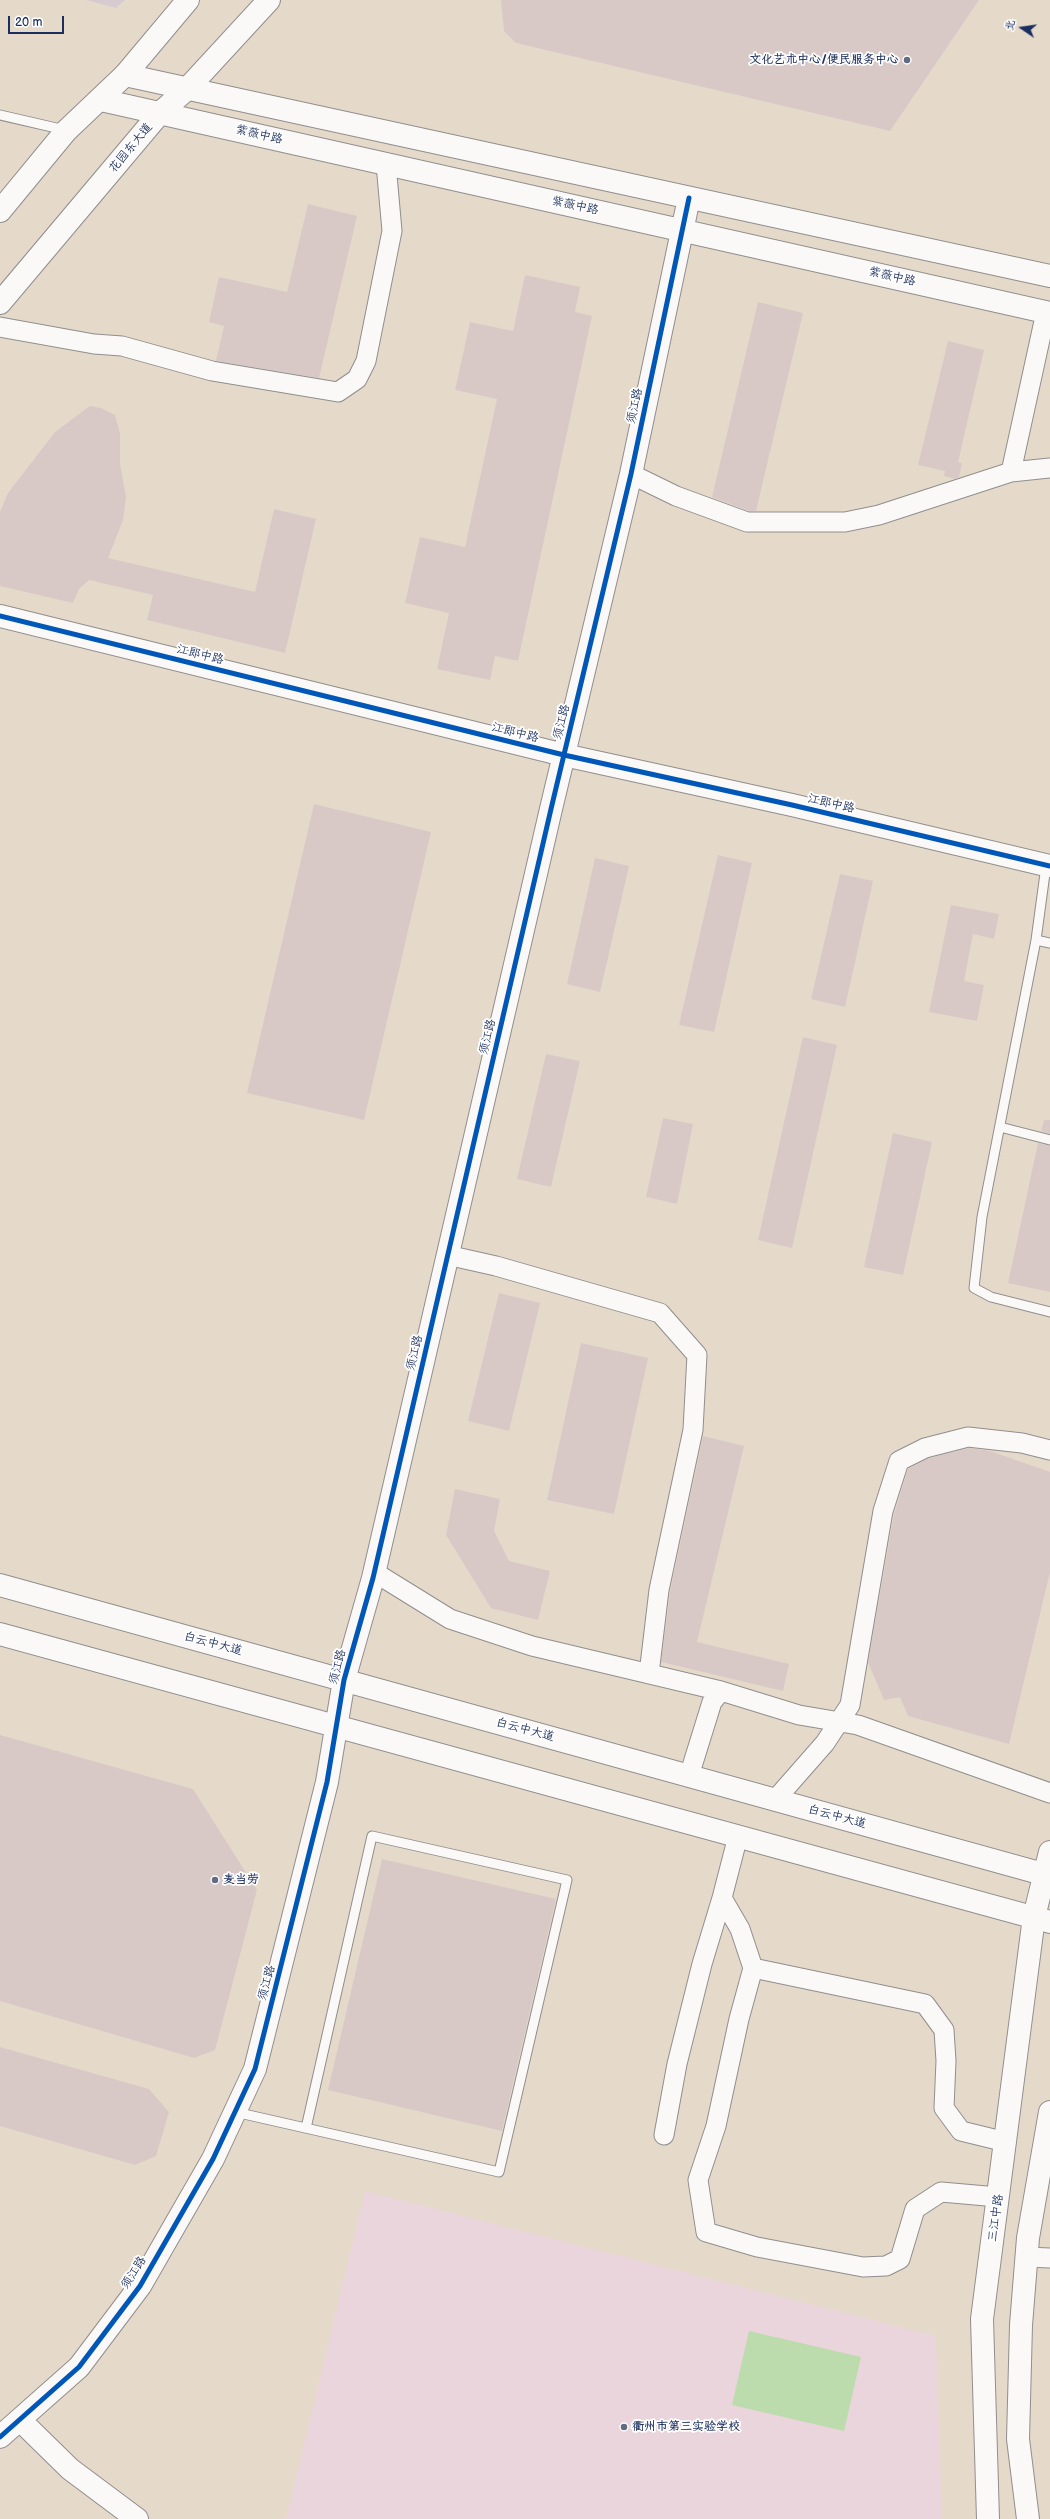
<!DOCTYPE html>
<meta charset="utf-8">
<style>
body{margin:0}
#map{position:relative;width:1050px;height:2519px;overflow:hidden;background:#e5daca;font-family:"Balsamiq Sans","LXGW WenKai TC",sans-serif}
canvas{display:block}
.north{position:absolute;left:1002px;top:8px;width:40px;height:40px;-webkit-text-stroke:3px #fff;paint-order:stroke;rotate:283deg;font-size:11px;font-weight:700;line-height:16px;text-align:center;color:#1b2f5e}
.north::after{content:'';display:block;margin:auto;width:14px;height:18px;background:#1b2f5e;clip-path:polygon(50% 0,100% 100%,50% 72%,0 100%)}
.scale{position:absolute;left:8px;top:16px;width:56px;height:18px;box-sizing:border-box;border:2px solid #1b2f5e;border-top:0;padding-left:5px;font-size:12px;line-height:14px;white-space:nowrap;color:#1b2f5e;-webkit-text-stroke:3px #fff;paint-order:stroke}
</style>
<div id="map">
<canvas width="1050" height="2519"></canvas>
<div class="north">北</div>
<div class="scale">20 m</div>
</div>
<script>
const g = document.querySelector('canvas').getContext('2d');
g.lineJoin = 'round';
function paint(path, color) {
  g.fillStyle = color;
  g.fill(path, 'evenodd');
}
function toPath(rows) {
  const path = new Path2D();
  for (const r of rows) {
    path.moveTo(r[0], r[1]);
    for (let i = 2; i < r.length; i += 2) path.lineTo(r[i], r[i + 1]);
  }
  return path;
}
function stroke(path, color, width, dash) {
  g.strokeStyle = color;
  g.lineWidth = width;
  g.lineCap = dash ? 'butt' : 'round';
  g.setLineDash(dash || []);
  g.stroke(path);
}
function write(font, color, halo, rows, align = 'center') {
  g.font = font + ' "Balsamiq Sans","LXGW WenKai TC",sans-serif';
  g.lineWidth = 3.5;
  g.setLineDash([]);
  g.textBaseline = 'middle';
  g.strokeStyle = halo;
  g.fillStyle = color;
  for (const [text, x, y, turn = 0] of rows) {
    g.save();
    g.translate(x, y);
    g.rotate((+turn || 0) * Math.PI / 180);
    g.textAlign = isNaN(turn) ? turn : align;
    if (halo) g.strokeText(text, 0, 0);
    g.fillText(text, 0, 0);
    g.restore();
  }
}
paint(toPath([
 [365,2191,936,2336,942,2519,286,2519]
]), '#e9d5db');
paint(toPath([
 [86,0,125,0,116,8]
]), '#d7cbd0');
paint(toPath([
 [749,2331,861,2357,844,2431,732,2405]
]), '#bcdcad');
paint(toPath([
 [501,0,979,0,890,131,516,43,504,31],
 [308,204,357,216,319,378,216,361,224,326,209,322,219,277,287,292],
 [525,275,580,287,575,312,592,316,518,661,495,656,490,680,437,669,449,613,405,603,420,537,465,547,497,399,455,390,470,322,513,331],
 [758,302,803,313,756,511,749,511,712,497],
 [948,341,984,350,958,462,962,463,959,477,955,479,944,476,945,471,918,465],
 [90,406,101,408,115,415,120,434,120,464,126,497,123,520,108,558,255,592,274,509,316,519,285,653,147,620,153,595,89,580,79,589,73,603,0,586,0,512,8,493,55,432],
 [314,804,431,832,364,1120,247,1093],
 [718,855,752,863,714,1032,679,1025],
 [595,858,629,866,600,992,567,984],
 [840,874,873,881,845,1007,811,999],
 [951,905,999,914,994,939,973,934,964,981,984,985,977,1021,929,1012],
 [803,1037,837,1045,792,1248,758,1240],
 [546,1054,580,1061,551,1187,517,1179],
 [663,1118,693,1124,677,1204,646,1197],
 [1044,1120,1050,1120,1050,1134,1041,1131],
 [893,1133,932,1142,903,1275,864,1267],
 [1038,1143,1050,1146,1050,1292,1008,1283],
 [499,1293,540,1303,509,1431,468,1421],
 [581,1343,648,1358,614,1514,547,1500],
 [703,1436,744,1446,697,1642,789,1664,783,1691,661,1662,670,1592],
 [969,1448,990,1451,1050,1472,1050,1572,1009,1744,908,1716,900,1697,884,1700,868,1662,894,1514,908,1469,929,1458],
 [455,1489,500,1499,494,1531,509,1561,550,1571,538,1620,491,1608,446,1535],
 [0,1735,193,1789,257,1890,215,2050,194,2058,0,2001],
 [382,1859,556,1899,502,2131,328,2090],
 [0,2047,149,2089,169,2112,156,2156,135,2165,0,2126]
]), '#d8c9c7');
const lane = toPath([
 [0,115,65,130],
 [1046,866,1036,940,982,1217,974,1288,991,1297,1050,1312],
 [1036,940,1050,943],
 [1000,1127,1050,1140],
 [235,2112,499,2172,567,1880,372,1836,306,2128]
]);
const street = toPath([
 [0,327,94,344,122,346,212,371,338,392,357,379,366,361,392,231,386,164],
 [1011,472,1046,312],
 [631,474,676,496,747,522,845,522,879,515,1011,472,1050,468],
 [447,1255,496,1266,660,1313,697,1355,693,1430,659,1590,649,1674],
 [374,1572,450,1619,532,1646,721,1691,799,1715,858,1725,1050,1793],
 [689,1776,712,1702,721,1691],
 [775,1800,825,1743,850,1705,883,1511,899,1461,925,1448,968,1437,1022,1443,1050,1450],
 [738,1836,722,1898,740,1929,753,1968,739,2019,716,2126,698,2180,706,2232,757,2247,863,2267,886,2266,900,2259,915,2209,941,2192,998,2197],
 [753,1968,925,2004,944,2030,946,2061,944,2108,961,2131,1006,2142],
 [664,2135,677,2064,702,1964,722,1898],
 [1026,2257,1050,2258]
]);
const secondary = toPath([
 [125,75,1050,276],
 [101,100,1050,313],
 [0,616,564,755,792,805,1050,866],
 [0,1585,1050,1876],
 [0,1634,1050,1922],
 [20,2420,70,2469,137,2519],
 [0,2437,79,2367,140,2286,213,2159,255,2069,327,1782,344,1680,373,1578,551,809,631,474,689,198],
 [988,2519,982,2319,1034,1917,1050,1852],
 [1028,2519,1018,2439,1021,2325,1028,2238,1050,2112]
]);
const primary = toPath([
 [0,211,66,131,125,75,188,0],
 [0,303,160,113,187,89,269,0]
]);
stroke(lane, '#908e8e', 11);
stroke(street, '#908e8e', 21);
stroke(secondary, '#908e8e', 24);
stroke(primary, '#908e8e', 24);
stroke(lane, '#fbf9f7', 9);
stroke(street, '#fbf9f7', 19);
stroke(secondary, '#fbf9f7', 22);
stroke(primary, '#fbf9f7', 22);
stroke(toPath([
 [0,616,564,755,792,805,1050,866],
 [0,2437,79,2367,140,2286,213,2159,255,2069,327,1782,344,1680,373,1578,551,809,631,474,689,198]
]), '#0057b8', 5);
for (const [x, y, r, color] of [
 [907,60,4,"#626b84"],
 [215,1880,4,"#626b84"],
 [624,2427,4,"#626b84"]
]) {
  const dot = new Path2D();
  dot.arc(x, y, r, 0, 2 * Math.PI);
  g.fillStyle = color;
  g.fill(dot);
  stroke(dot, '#fff', 1.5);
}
write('bold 12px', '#1b2f5e', '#fff', [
 ["文化艺术中心/便民服务中心",899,60,"right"],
 ["麦当劳",223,1880],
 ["衢州市第三实验学校",632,2427]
], 'left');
write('12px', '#1b2f5e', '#fff', [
 ["紫薇中路",259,135,13],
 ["花园东大道",131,148,-50],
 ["紫薇中路",575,206,12],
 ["紫薇中路",892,277,13],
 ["须江路",635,406,-78],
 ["江郎中路",200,655,14],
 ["须江路",562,722,-76],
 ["江郎中路",515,733,14],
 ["江郎中路",831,804,13],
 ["须江路",488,1037,-77],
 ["须江路",415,1353,-77],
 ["白云中大道",213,1644,15],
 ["须江路",338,1667,-76],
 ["白云中大道",525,1730,15],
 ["白云中大道",837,1817,15],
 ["须江路",267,1983,-75],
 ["三江中路",996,2218,-82],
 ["须江路",134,2273,-58]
]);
</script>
